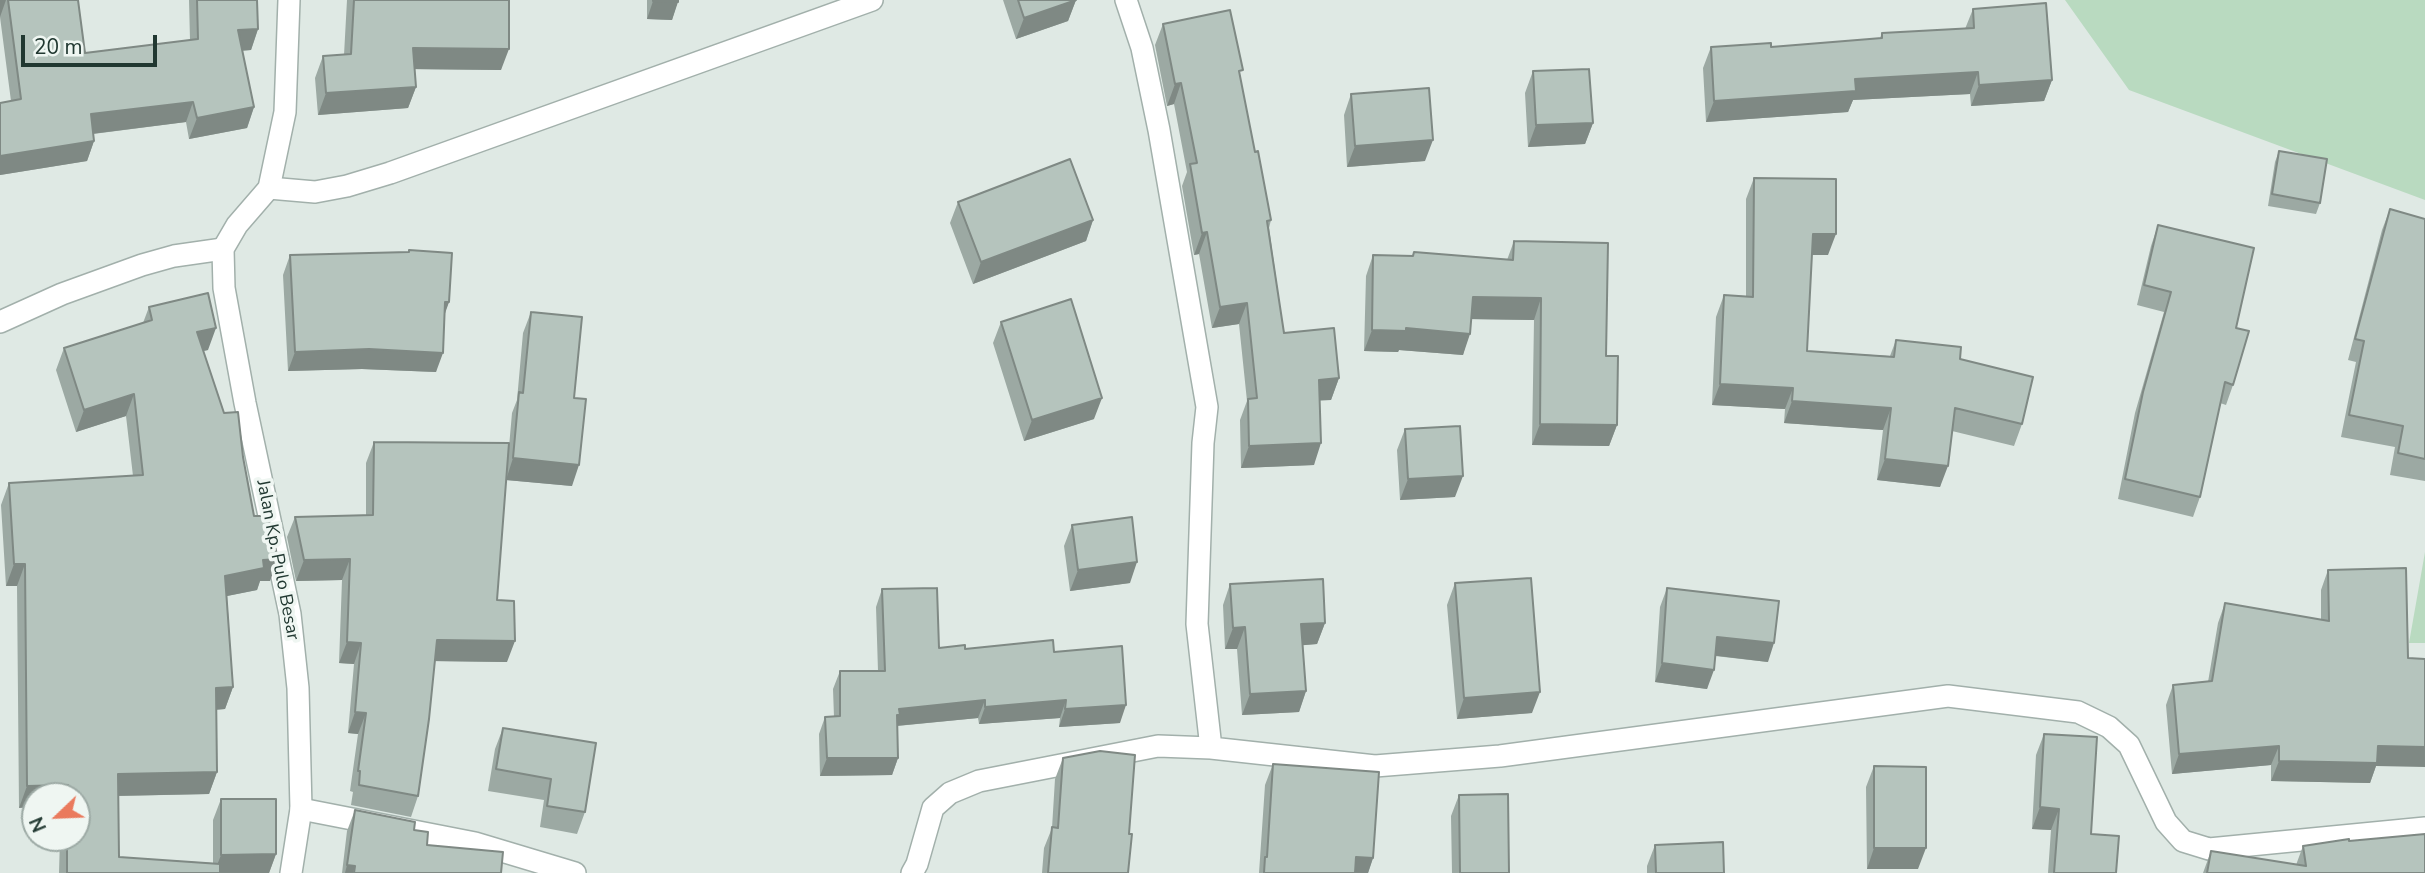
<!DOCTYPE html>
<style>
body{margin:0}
#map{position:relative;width:2425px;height:873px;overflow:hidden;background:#dfe9e4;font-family:"Nunito Sans",sans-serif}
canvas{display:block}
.north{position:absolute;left:21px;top:782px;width:70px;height:70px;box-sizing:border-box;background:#eff6f2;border:2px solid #9daaa5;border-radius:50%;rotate:247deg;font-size:19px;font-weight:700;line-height:28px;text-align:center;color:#213831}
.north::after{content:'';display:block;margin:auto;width:24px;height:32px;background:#ea7a5d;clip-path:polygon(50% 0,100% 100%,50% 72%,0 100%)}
.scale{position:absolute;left:21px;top:35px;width:136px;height:32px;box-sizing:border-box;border:4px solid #213831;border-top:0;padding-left:9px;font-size:21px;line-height:24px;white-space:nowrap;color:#213831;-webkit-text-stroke:5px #eff6f2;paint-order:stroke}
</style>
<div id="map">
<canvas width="2425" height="873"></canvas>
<div class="north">N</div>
<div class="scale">20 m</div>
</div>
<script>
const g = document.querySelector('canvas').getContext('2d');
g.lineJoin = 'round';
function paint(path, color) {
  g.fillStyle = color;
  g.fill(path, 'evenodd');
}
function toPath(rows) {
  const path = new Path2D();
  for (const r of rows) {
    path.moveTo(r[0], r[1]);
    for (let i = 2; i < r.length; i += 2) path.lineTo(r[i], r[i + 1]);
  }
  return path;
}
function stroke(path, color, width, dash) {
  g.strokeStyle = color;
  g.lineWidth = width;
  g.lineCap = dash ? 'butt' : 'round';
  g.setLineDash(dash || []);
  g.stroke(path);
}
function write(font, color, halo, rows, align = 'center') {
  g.font = font + ' "Nunito Sans",sans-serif';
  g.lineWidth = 7;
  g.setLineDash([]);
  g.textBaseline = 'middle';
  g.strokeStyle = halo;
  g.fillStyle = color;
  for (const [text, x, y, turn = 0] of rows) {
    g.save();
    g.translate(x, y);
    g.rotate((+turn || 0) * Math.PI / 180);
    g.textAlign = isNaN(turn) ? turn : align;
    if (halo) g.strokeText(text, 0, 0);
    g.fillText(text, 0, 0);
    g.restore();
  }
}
paint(toPath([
 [2065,0,2425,0,2425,200,2129,90],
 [2425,552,2425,643,2409,643]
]), '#b9dac0');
const minor = toPath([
 [1126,0,1142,48,1159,130,1207,407,1203,443,1197,624,1211,748],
 [269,188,315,192,347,186,390,173,872,0],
 [0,322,62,294,142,265,174,256,223,249],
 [301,809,475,843,575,873],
 [912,873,917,864,933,808,950,793,979,781,1158,746,1211,748,1375,766,1500,756,1948,696,2078,712,2109,727,2129,745,2166,822,2183,841,2209,849,2425,828]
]);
const tertiary = toPath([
 [289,0,285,112,269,188,237,225,223,249,224,288,245,403,290,614,298,688,301,809,291,873]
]);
stroke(minor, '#a2b0ab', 24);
stroke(tertiary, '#a2b0ab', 24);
stroke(minor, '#fff', 21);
stroke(tertiary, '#fff', 21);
paint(toPath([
 [0,0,78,0,85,53,190,40,189,0,257,0,258,29,251,50,242,51,254,107,247,128,189,139,186,122,93,134,94,141,87,161,0,175,0,103,11,101,0,17],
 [347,0,509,0,501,70,414,69,416,87,408,108,318,115,315,78,323,56,344,55],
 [647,0,678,0,672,20,647,19],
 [1003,0,1076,0,1068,21,1016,39],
 [1973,9,2052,80,2044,101,1971,106,1970,94,1853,100,1848,112,1706,122,1703,68,1711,47,1771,47,1880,38,1882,33,1965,29],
 [1163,24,1240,78,1255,152,1271,220,1269,228,1284,333,1339,378,1331,400,1320,400,1314,465,1241,468,1240,420,1247,401,1239,324,1212,328,1199,254,1194,255,1182,186,1187,172,1174,104,1167,106,1155,45],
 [1533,71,1593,123,1585,144,1528,147,1525,93],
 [1351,94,1425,161,1347,167,1344,115],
 [2279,151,2320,203,2316,214,2268,206,2275,162],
 [1754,178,1828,255,1812,255,1807,351,1890,356,1896,340,1960,359,2022,424,2014,446,1952,431,1940,487,1877,480,1883,430,1784,423,1785,409,1712,405,1716,317,1724,295,1746,296,1746,199],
 [958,202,1093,220,1086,241,973,284,950,223],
 [2390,209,2425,219,2425,481,2390,475,2395,447,2341,437,2356,362,2348,360,2382,230],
 [2158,225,2236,328,2233,385,2226,405,2220,403,2200,497,2193,517,2118,499,2135,413,2164,312,2137,305,2151,246],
 [1514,241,1606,356,1617,425,1609,446,1532,445,1534,320,1472,319,1463,355,1399,350,1398,352,1364,351,1366,276,1373,255,1412,256,1414,252,1507,260],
 [409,250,449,302,444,314,436,372,362,369,288,371,283,275,290,255,408,252],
 [149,307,208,350,203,351,224,413,243,457,254,516,270,581,260,581,257,590,227,596,233,687,225,709,216,710,217,772,209,794,118,796,119,857,213,863,213,820,221,799,276,854,269,873,59,873,60,838,77,838,77,796,35,796,19,808,17,586,6,586,1,505,9,483,133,476,126,416,76,432,56,370,64,348,143,323],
 [531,312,574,398,572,486,506,480,497,600,507,662,435,661,418,796,411,817,351,805,353,792,350,791,358,734,348,733,354,664,339,663,342,580,296,581,287,537,295,517,366,515,366,463,374,442,509,447,512,413,517,400,523,333],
 [1001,322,1094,419,1024,441,993,343],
 [1405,429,1455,497,1400,500,1397,450],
 [1072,525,1130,583,1070,591,1064,546],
 [2328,570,2376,766,2370,783,2271,781,2271,765,2172,774,2166,705,2173,685,2208,682,2218,623,2225,603,2321,620,2321,590],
 [1455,583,1532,713,1457,719,1447,605],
 [1230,584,1325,623,1317,644,1303,645,1306,691,1299,712,1242,715,1237,649,1225,649,1223,605],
 [1667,588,1768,662,1715,656,1707,689,1655,682,1660,607],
 [882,589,939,648,1054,652,1120,723,1059,727,1060,718,979,724,978,718,897,726,898,758,892,775,820,776,819,734,825,717,834,717,833,689,840,671,878,671,876,607],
 [503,728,585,812,577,834,540,827,544,800,488,791,495,749],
 [2044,734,2091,834,2116,873,2048,873,2051,830,2032,829,2036,755],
 [1063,758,1129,834,1128,873,1042,873,1044,848,1052,828,1055,779],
 [1273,764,1373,858,1368,873,1259,873,1265,785],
 [1874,766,1918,869,1867,869,1866,787],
 [1459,795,1509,873,1452,873,1451,816],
 [355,810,414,830,427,845,501,873,342,873,347,831],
 [2349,841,2425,873,2203,873,2211,851,2296,865,2303,846],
 [1655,845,1724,873,1647,873,1647,866]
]), '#9ca9a3');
paint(toPath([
 [0,0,6,0,0,17],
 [1076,0,1068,21,1016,39,1024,18],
 [653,1,678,2,672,20,647,19],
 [258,29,251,50,230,51,238,30],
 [413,48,509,49,501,70,405,69],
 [1978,72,1970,94,1853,100,1848,112,1706,122,1714,101,1855,79],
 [2052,80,2044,101,1971,106,1979,85],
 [1181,83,1174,104,1167,106,1175,84],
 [416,87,408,108,318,115,326,93],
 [193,102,186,122,83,135,91,114],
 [254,107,247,128,189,139,197,118],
 [1593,123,1585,144,1528,147,1536,125],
 [1433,140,1425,161,1347,167,1355,146],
 [94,141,87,161,0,175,0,156],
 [1093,220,1086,241,973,284,981,262],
 [1207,232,1199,254,1194,255,1202,233],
 [1813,234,1836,234,1828,255,1805,255],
 [1473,297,1541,298,1534,320,1465,319],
 [445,302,449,302,442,322],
 [1247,303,1239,324,1212,328,1220,307],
 [216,328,208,350,189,354,197,332],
 [1406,328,1470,334,1463,355,1399,350,1398,352,1364,351,1372,330],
 [369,349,443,353,436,372,362,369,288,371,295,352],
 [1339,378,1331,400,1312,401,1319,380],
 [1720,384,1793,388,1785,409,1712,405],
 [134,394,126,416,76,432,84,410],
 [1102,398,1094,419,1024,441,1032,420],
 [1792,401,1891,408,1883,430,1784,423],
 [1540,424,1617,425,1609,446,1532,445],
 [1321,443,1314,465,1241,468,1249,446],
 [513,458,579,465,572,486,506,480],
 [1885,459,1948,466,1940,487,1877,480],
 [1463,476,1455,497,1400,500,1408,479],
 [278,559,270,581,260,581,257,590,217,598,225,576,263,560],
 [350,559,342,580,296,581,304,560],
 [1137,562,1130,583,1070,591,1078,570],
 [14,564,25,564,17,586,6,586],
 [1325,623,1317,644,1294,646,1301,624],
 [1245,627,1237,649,1225,649,1233,628],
 [1717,637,1774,643,1768,662,1710,655],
 [437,640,515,641,507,662,429,661],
 [347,642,361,643,354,664,339,663],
 [1662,663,1714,670,1707,689,1655,682],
 [233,687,225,709,208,710,216,688],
 [1306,691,1299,712,1242,715,1250,694],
 [1540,692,1532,713,1457,719,1464,698],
 [985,700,978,718,895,726,897,715,899,709],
 [1066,700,1060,718,979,724,985,707],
 [1126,705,1120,723,1059,727,1065,709],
 [355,712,366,713,358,734,348,733],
 [2279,746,2271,765,2172,774,2179,754],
 [2378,746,2425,747,2425,767,2376,766,2370,783,2271,781,2279,761],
 [827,758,898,758,892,775,820,776],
 [217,772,209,794,110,796,118,774],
 [68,785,64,796,35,796,35,807,19,808,27,786],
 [2040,807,2059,809,2051,830,2032,829],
 [1874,848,1926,848,1918,869,1867,869],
 [276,854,269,873,214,873,221,855],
 [1356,857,1373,858,1368,873,1350,873],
 [347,865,355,866,353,873,345,873]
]), '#7f8984');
const building = toPath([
 [8,0,78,0,85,53,198,39,197,0,257,0,258,29,238,30,254,107,197,118,193,102,91,114,94,141,0,156,0,103,21,99,8,0],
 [354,0,509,0,509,49,413,48,416,87,326,93,323,56,351,54,354,0],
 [653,0,678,0,678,2,653,1,653,0],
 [1018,0,1076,0,1024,18,1018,0],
 [2046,3,2052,80,1979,85,1978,72,1855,79,1856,91,1714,101,1711,47,1771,43,1771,47,1882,38,1882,33,1974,28,1973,9,2046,3],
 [1230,10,1243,70,1239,71,1255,152,1258,151,1271,220,1267,221,1284,333,1334,328,1339,378,1319,380,1321,443,1249,446,1248,399,1257,398,1247,303,1220,307,1207,232,1202,233,1190,164,1197,163,1181,83,1175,84,1163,24,1230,10],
 [1589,69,1593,123,1536,125,1533,71,1589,69],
 [1429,88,1433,140,1355,146,1351,94,1429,88],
 [2279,151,2327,159,2320,203,2272,194,2279,151],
 [1070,159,1093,220,981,262,958,202,1070,159],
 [1754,178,1836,179,1836,234,1813,234,1807,351,1894,357,1896,340,1961,347,1960,359,2033,377,2022,424,1955,408,1948,466,1885,459,1891,408,1792,401,1793,388,1720,384,1724,295,1753,297,1754,178],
 [2390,209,2425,219,2425,459,2398,453,2403,426,2349,415,2364,341,2355,339,2390,209],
 [2158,225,2254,248,2236,328,2249,331,2233,385,2225,382,2200,497,2125,479,2143,392,2171,292,2144,285,2158,225],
 [1514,241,1608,243,1606,356,1618,356,1617,425,1540,424,1541,298,1473,297,1470,334,1406,328,1406,331,1372,330,1373,255,1413,256,1414,252,1513,260,1514,241],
 [409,250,452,253,449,302,445,302,443,353,369,349,295,352,290,255,409,252,409,250],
 [208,293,216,328,197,332,224,413,238,412,243,457,254,516,268,516,278,559,263,560,264,568,225,576,233,687,216,688,217,772,118,774,119,857,220,864,220,873,67,873,67,838,77,838,77,796,68,796,68,785,27,786,25,564,14,564,9,483,143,475,134,394,84,410,64,348,152,320,149,307,208,293],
 [1071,299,1102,398,1032,420,1001,322,1071,299],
 [531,312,582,317,574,398,586,399,579,465,513,458,519,392,523,393,531,312],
 [1460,426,1463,476,1408,479,1405,429,1460,426],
 [374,442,509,443,497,600,514,601,515,641,437,640,429,719,418,796,359,785,360,771,358,771,366,713,355,712,361,643,347,642,350,559,304,560,295,517,373,515,374,442],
 [1132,517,1137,562,1078,570,1072,525,1132,517],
 [2406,568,2408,658,2425,659,2425,747,2378,746,2377,763,2279,761,2279,746,2179,754,2173,685,2212,681,2225,603,2329,621,2328,570,2406,568],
 [1531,578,1540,692,1464,698,1455,583,1531,578],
 [1323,579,1325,623,1301,624,1306,691,1250,694,1245,627,1233,628,1230,584,1323,579],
 [937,588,939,648,965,645,965,649,1053,640,1054,652,1122,646,1126,705,1065,709,1066,700,985,707,985,700,899,709,900,715,897,715,898,758,827,758,825,717,840,716,840,671,885,671,882,589,937,588],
 [1667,588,1779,601,1774,643,1717,637,1714,670,1662,663,1667,588],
 [503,728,596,743,585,812,547,806,551,779,496,769,503,728],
 [2044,734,2097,737,2091,834,2119,836,2116,873,2054,873,2059,809,2040,807,2044,734],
 [1100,751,1135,755,1129,834,1132,834,1128,873,1048,873,1052,827,1058,828,1063,758,1100,751],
 [1273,764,1379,772,1373,858,1356,857,1355,873,1264,873,1265,857,1267,857,1273,764],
 [1874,766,1926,767,1926,848,1874,848,1874,766],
 [1508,794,1509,873,1460,873,1459,795,1508,794],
 [221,799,276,799,276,854,221,855,221,799],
 [355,810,415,822,414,830,428,832,427,845,503,852,501,873,354,873,355,866,347,865,355,810],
 [2425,834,2425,873,2207,873,2211,851,2306,866,2303,846,2349,839,2349,841,2425,834],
 [1723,842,1724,873,1656,873,1655,845,1723,842]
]);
paint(building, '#b5c4bd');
stroke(building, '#7f8984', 2);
write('18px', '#213831', '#eff6f2', [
 ["Jalan Kp. Pulo Besar",277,560,79]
]);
</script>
